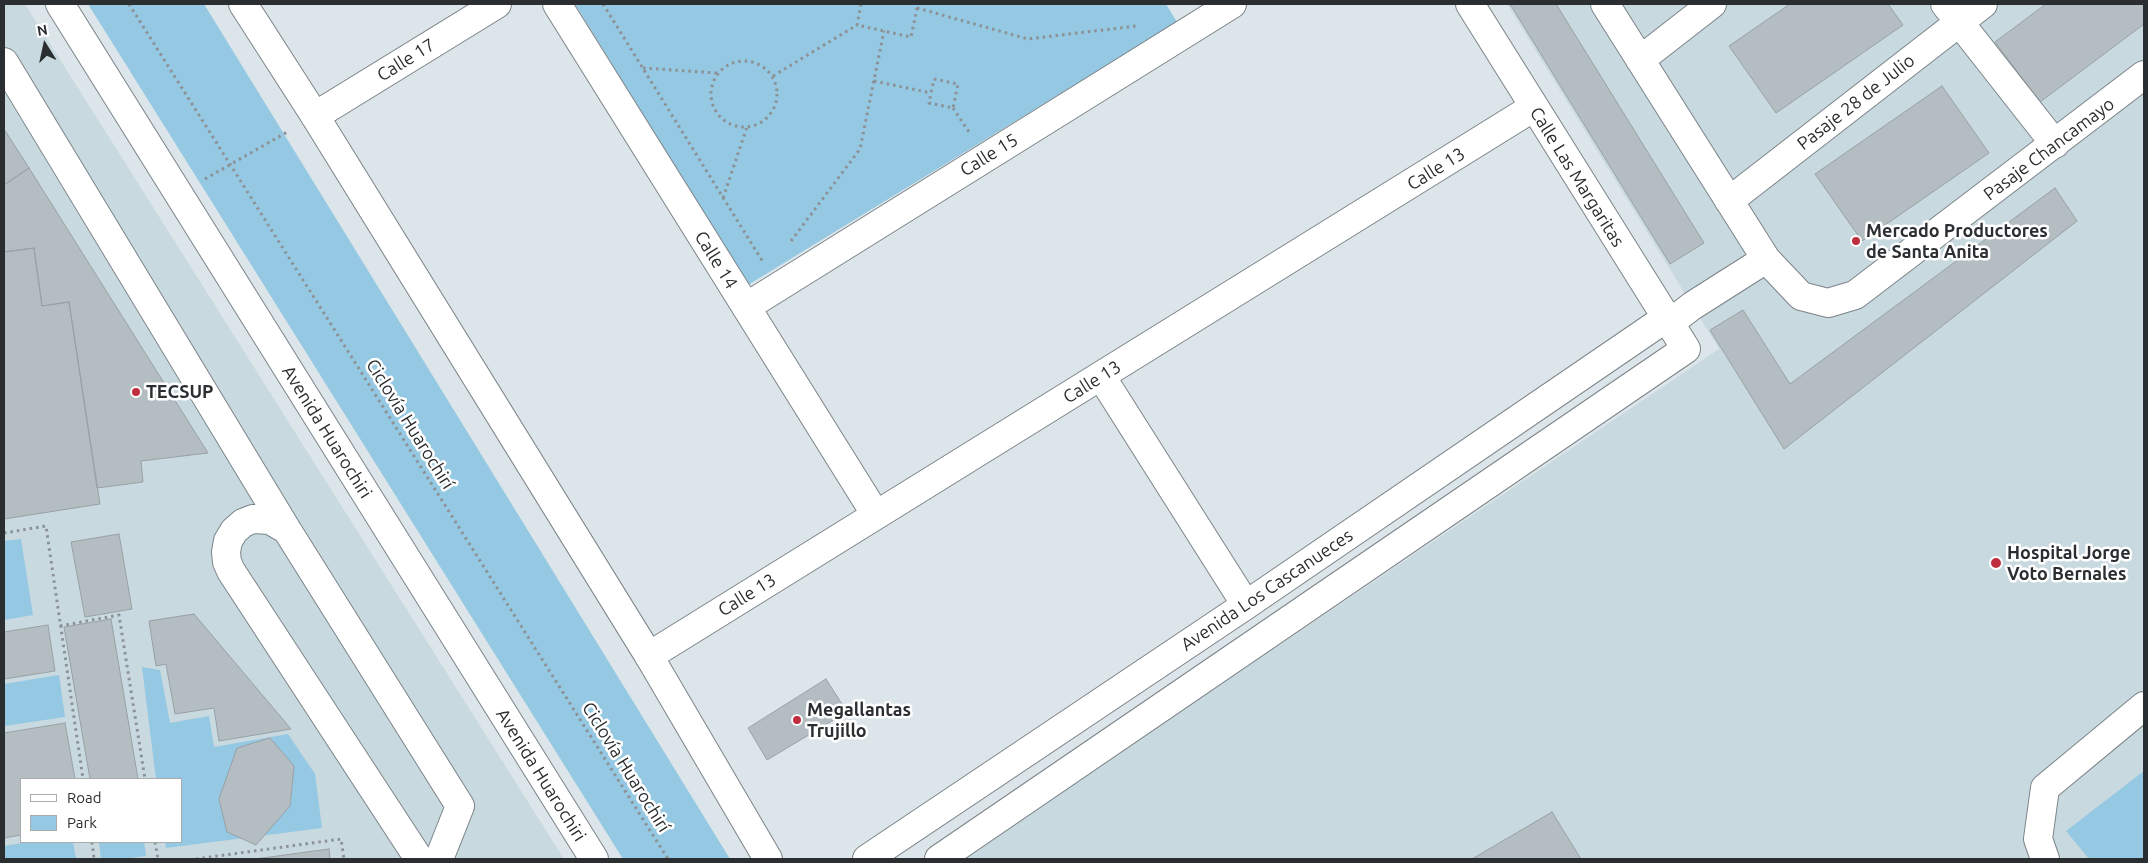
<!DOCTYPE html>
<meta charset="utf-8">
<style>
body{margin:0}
#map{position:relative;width:2148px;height:863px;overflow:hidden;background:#dce5ea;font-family:Ubuntu,sans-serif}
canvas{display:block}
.frame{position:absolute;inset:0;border:5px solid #2b2e30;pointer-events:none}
.legend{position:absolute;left:20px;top:778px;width:162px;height:65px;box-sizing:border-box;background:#fff;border:1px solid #aaabac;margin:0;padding:6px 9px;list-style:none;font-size:15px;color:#2b2e30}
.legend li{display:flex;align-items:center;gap:10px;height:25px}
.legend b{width:25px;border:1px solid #aaabac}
.north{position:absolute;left:20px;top:20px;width:50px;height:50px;-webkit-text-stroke:4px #fff;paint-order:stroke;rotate:350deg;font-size:14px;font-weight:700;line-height:20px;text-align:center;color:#2b2e30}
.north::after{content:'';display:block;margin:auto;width:18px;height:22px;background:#2b2e30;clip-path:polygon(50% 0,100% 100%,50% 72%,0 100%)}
</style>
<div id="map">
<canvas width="2148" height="863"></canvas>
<div class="frame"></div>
<ul class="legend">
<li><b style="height:6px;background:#fff"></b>Road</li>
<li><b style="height:14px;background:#95c8e2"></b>Park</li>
</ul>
<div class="north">N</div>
</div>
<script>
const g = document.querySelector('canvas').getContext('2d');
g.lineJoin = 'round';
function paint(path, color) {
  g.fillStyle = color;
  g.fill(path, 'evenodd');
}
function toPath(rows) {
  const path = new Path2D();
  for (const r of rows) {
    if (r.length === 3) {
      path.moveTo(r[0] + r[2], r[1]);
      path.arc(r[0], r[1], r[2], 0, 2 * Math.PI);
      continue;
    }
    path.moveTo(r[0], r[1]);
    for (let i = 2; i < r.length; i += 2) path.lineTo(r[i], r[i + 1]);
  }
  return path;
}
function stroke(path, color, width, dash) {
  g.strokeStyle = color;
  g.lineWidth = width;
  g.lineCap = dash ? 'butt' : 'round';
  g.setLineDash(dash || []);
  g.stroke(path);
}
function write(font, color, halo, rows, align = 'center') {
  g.font = font + ' Ubuntu,sans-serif';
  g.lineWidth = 5;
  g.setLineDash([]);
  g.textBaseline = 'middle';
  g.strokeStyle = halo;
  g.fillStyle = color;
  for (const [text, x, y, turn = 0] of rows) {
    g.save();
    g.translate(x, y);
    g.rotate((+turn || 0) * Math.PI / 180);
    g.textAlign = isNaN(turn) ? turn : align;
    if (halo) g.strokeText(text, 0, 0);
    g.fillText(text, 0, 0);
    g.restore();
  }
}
paint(toPath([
 [4,4,25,4,564,859,4,859],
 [21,779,181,779,181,842,21,842],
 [1507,4,2144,4,2144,859,962,859,1719,349]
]), '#c8d9e0');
paint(toPath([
 [88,4,204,4,730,859,623,859],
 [575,4,1166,4,1177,22,748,285],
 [21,539,33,615,4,620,4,541],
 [142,667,160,670,170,723,209,716,214,747,288,734,315,774,322,828,166,848,165,842,181,842,181,779,156,779],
 [59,675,65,717,4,726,4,684],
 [2144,771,2144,859,2089,859,2066,831],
 [28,842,73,842,76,859,4,859,4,846],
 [99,842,144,842,146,856,122,859,101,859]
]), '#95c8e2');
const building = toPath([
 [1510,4,1556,4,1704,243,1670,264,1510,4],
 [1790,4,1888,4,1903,25,1776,113,1729,46,1790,4],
 [2046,4,2144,4,2144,24,2040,102,1995,42,2046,4],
 [1942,86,1989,153,1862,241,1815,174,1942,86],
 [4,129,29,168,4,185,4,129],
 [29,168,208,453,141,461,143,482,97,488,69,302,42,306,34,248,4,252,4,185,29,168],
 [2055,188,2077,221,1784,449,1710,330,1743,310,1790,384,2055,188],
 [34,248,42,306,69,302,100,504,4,519,4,252,34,248],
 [119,534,132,609,85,617,71,542,119,534],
 [194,614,291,729,219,741,214,708,175,714,166,664,156,666,149,621,194,614],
 [111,619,138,779,90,779,64,627,111,619],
 [48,625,55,671,4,679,4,632,48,625],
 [826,679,847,712,767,760,748,728,826,679],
 [65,723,75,779,21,779,21,835,4,838,4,733,65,723],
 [270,738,294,766,290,806,256,845,227,832,219,799,237,748,270,738],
 [1552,812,1581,859,1472,859,1552,812],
 [329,849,330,859,255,859,329,849]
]);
paint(building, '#b4bdc2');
stroke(building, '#99a1a5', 1);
const minor = toPath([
 [557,4,876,515],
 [1605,4,1766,259,1801,296,1828,303,1855,295,2144,75],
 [1945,4,2055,144],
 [1640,60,1712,4],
 [4,62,287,530],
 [315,116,497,4],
 [1729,201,1983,4],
 [746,307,1232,4],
 [1670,323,1692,306,1766,259],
 [1101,376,1246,605],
 [649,656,1534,107],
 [419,859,231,571,227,562,226,552,228,541,234,531,243,523,253,519,270,520,287,530,460,806,439,859],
 [867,859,1246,605,1666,318],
 [939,859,1686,349,1470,4],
 [2045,859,2038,839,2045,788,2144,706]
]);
const major = toPath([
 [60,4,594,859],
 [243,4,315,116,649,656,768,859]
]);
stroke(minor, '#7c8488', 30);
stroke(major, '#7c8488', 30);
stroke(toPath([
 [129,4,668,859],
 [603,4,763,262],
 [861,4,857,25,911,37,918,4],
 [917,8,1028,39,1136,26],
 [744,94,33],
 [643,68,717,73],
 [773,76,857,25],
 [934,79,958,84,953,108,929,103,934,79],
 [874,81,931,93],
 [953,108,969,132],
 [205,179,289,131],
 [723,198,747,127],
 [791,241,860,149,884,31],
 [4,533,46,526,83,779],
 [60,626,119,615,145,779],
 [92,842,94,859],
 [155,842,158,859],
 [196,859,341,839,344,859]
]), '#8b9195', 3, [2.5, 4]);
stroke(minor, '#fff', 28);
stroke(major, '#fff', 28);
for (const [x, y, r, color] of [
 [1856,241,5,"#bf2e3d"],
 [136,392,5,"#bf2e3d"],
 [1996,563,6,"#bf2e3d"],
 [797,720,5,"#bf2e3d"]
]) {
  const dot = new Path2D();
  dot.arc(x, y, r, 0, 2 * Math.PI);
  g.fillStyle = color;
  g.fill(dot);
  stroke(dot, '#fff', 2);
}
write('18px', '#2b2e30', '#fff', [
 ["Calle 17",406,60,-32],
 ["Pasaje 28 de Julio",1856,102,-38],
 ["Pasaje Chancamayo",2049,149,-37],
 ["Calle 15",989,155,-32],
 ["Calle 13",1436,169,-32],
 ["Calle Las Margaritas",1577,177,58],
 ["Calle 14",716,260,58],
 ["Calle 13",1092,382,-32],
 ["Ciclovía Huarochirí",410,424,58],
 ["Avenida Huarochiri",327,432,58],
 ["Avenida Los Cascanueces",1267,590,-34],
 ["Calle 13",747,595,-32],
 ["Ciclovía Huarochirí",626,767,58],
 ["Avenida Huarochiri",541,775,58]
]);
write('bold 18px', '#2b2e30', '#fff', [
 ["Mercado Productores",1866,231],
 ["de Santa Anita",1866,252],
 ["TECSUP",146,392],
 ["Hospital Jorge",2007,553],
 ["Voto Bernales",2007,574],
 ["Megallantas",807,710],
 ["Trujillo",807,731]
], 'left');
</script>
